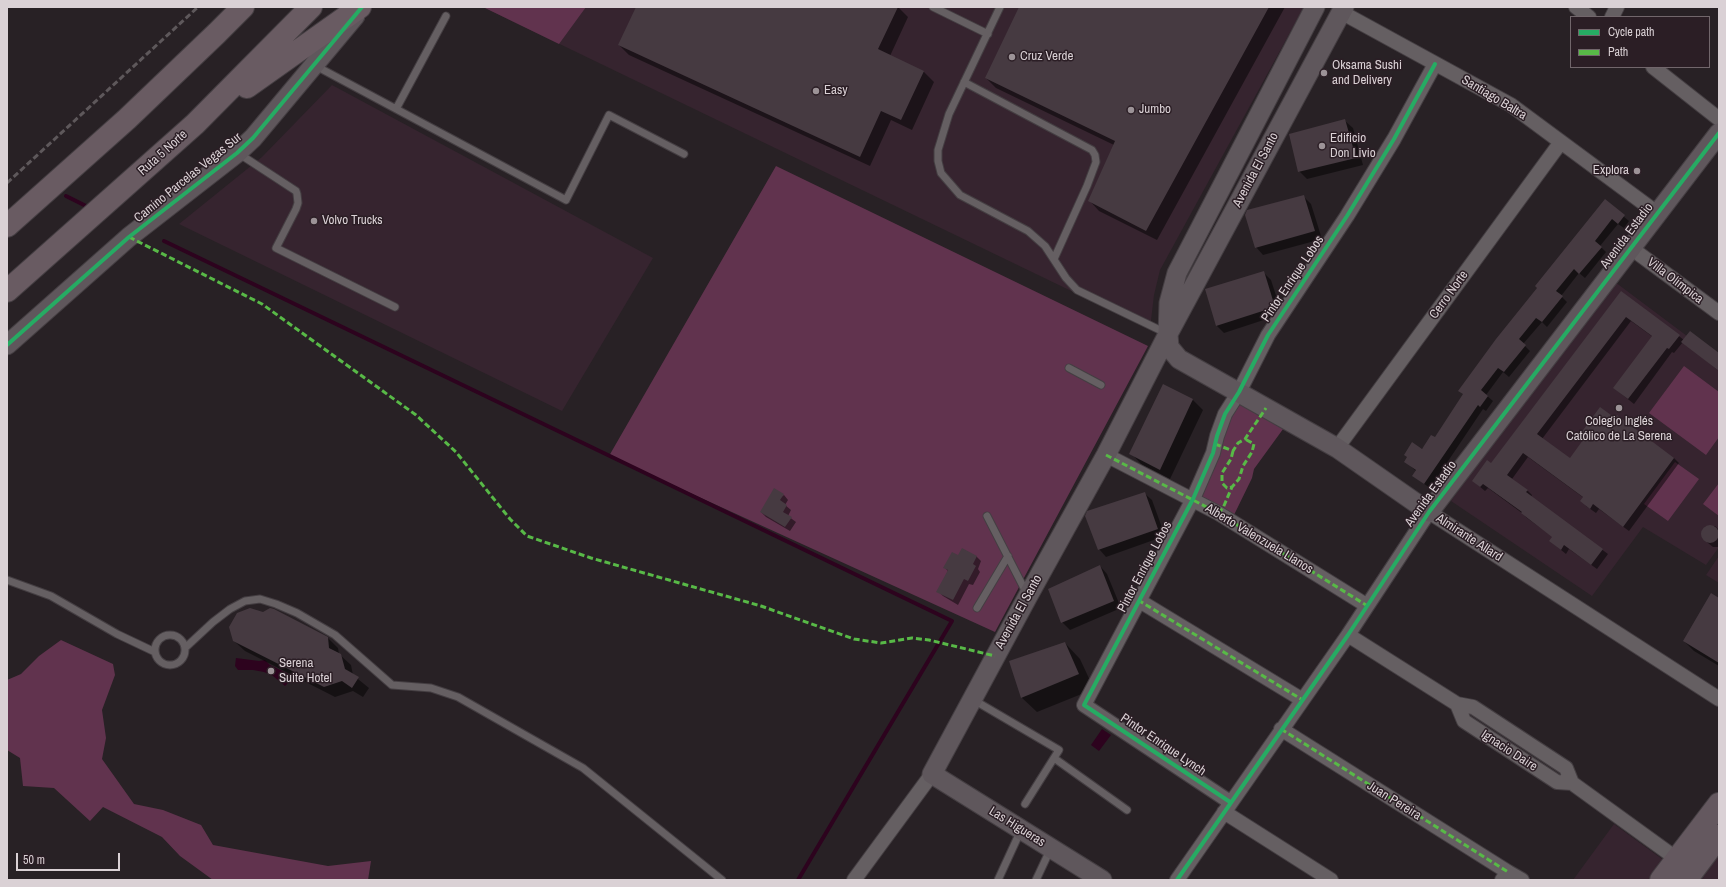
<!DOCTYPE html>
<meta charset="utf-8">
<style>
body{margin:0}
#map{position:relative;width:1726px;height:887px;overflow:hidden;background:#282125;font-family:"Archivo Narrow",sans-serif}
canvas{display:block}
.frame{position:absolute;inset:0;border:8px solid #dad1d5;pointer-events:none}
.legend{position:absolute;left:1570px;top:16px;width:140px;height:52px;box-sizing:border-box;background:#2b1e25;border:1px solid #71666b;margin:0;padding:5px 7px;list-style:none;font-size:12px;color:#dad1d5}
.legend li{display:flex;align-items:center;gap:8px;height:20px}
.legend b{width:20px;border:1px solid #71666b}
.scale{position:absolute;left:16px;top:853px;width:104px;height:18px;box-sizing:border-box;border:2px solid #dad1d5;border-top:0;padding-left:5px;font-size:12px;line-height:14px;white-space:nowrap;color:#dad1d5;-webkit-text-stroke:3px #2b1e25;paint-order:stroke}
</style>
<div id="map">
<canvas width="1726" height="887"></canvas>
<div class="frame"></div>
<ul class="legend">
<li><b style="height:5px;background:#26ab63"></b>Cycle path</li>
<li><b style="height:5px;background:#58b947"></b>Path</li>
</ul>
<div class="scale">50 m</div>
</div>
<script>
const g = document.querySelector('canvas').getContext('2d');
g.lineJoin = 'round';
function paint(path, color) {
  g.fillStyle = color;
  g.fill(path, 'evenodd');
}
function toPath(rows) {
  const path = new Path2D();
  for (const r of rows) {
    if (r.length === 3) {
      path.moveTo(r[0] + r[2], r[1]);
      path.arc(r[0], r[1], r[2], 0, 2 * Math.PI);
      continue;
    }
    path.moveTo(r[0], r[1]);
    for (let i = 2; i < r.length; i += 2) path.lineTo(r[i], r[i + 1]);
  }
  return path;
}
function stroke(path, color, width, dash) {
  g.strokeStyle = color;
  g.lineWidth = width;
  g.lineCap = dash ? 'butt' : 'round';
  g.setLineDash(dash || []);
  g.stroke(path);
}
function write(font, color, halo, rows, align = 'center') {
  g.font = font + ' "Archivo Narrow",sans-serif';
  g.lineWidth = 3;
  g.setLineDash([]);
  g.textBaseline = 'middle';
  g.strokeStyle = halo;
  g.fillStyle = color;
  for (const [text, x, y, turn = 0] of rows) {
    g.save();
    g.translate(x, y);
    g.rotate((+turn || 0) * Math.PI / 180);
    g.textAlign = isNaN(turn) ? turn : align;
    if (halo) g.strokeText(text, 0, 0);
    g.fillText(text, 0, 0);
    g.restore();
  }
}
paint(toPath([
 [483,7,1304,7,1160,270,1154,295,1150,329],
 [332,85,653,258,562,411,179,224,262,157],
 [1615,282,1719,360,1719,547,1706,565,1643,527,1592,596,1451,501,1483,455],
 [1719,556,1719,583,1706,575],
 [1614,824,1691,880,1573,880],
 [1719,854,1719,880,1700,880]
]), '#36242f');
paint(toPath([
 [483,7,586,7,559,44],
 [776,166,1148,346,995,632,609,456],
 [1684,366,1719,392,1719,437,1706,455,1649,413],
 [1240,403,1286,425,1254,469,1252,478,1233,517,1200,501,1198,493,1227,423],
 [1675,462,1699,479,1668,521,1644,504],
 [1719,483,1719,516,1703,504],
 [61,640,113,664,115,675,102,710,106,738,102,759,134,804,163,810,201,825,213,845,328,866,371,861,368,880,213,880,180,856,162,837,103,807,90,821,54,788,23,786,20,758,7,750,7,680,21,674,39,656]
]), '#61334e');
paint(toPath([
 [236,658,259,661,265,660,270,665,291,675,290,681,285,686,273,676,264,672,253,670,238,670,235,666],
 [1102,729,1111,735,1099,751,1091,745]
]), '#2d031e');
paint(toPath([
 [637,7,898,7,908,17,890,56,924,72,934,82,912,130,891,120,870,166,629,55,619,45],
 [1020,7,1285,7,1157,240,1099,211,1089,200,1114,145,996,88,986,78],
 [1345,121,1353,128,1363,165,1307,179,1299,171],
 [1303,196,1311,204,1322,239,1263,255,1256,247],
 [1605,201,1629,221,1624,228,1618,224,1600,246,1606,252,1585,278,1579,273,1561,296,1567,302,1547,327,1542,322,1523,344,1530,351,1509,377,1503,372,1486,395,1493,401,1486,411,1483,409,1430,488,1413,476,1416,471,1406,462,1435,438],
 [1263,272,1271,280,1282,314,1224,333,1216,325],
 [1621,292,1684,340,1719,354,1719,371,1683,342,1674,353,1672,352,1634,404,1614,388,1653,337,1631,321,1542,439,1570,460,1674,458,1679,463,1629,531,1599,509,1596,513,1586,506,1584,498,1528,457,1512,479,1527,490,1532,495,1531,497,1608,554,1597,569,1569,549,1566,554,1550,541,1553,537,1527,518,1522,513,1488,488,1485,491,1473,481,1491,464],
 [1193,400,1203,410,1170,479,1141,464,1131,453],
 [1144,493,1152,500,1165,536,1106,557,1099,549],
 [784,495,788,500,785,505,791,510,788,516,796,522,790,531,766,517,761,512],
 [1706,526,1715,526,1719,530,1719,547,1713,547,1703,539,1702,531],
 [976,556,981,561,978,569,980,572,973,585,969,584,958,605,943,596,938,591,948,571,945,568],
 [1100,566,1107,574,1121,608,1070,630,1062,622],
 [1719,599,1719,666,1694,651,1684,641],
 [328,638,338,648,339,654,351,665,353,675,369,688,363,697,353,691,335,697,245,651,234,641],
 [1065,643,1080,659,1094,689,1037,712,1021,697]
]), '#0007');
stroke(toPath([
 [66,196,88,207],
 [164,241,952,621,798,880]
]), '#2d031e', 4);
paint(toPath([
 [636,7,898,7,878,49,924,71,901,120,881,111,860,157,618,45],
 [1019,7,1269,7,1146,231,1088,201,1115,141,985,78],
 [1345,119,1356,158,1298,172,1289,134],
 [1304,195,1315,231,1255,248,1245,215,1247,210],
 [1605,199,1625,215,1618,224,1612,219,1595,241,1602,247,1579,274,1574,269,1556,291,1563,296,1542,322,1536,318,1519,339,1526,345,1504,372,1498,368,1481,390,1488,396,1480,407,1478,405,1424,484,1412,476,1416,470,1404,462,1407,457,1404,455,1412,442,1422,449,1431,435,1435,437,1463,394,1458,391,1496,339,1537,288,1535,286],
 [1264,271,1275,307,1216,326,1205,289],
 [1621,291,1680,335,1669,349,1667,348,1628,399,1613,388,1652,336,1626,317,1537,434,1570,458,1583,440,1578,437,1600,407,1615,418,1617,415,1674,458,1623,527,1593,504,1590,509,1580,501,1583,497,1523,453,1507,475,1528,490,1526,492,1603,549,1591,565,1564,545,1561,550,1549,541,1552,537,1521,513,1522,512,1483,484,1480,487,1472,481,1487,460,1491,463],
 [1690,331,1719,353,1719,371,1681,342],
 [1163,384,1193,399,1160,470,1129,454],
 [774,488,784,494,780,500,787,505,783,512,792,517,785,527,760,512],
 [1145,492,1158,529,1098,550,1085,516,1087,511],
 [1710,534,9],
 [962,548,977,556,973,564,976,566,968,581,964,579,953,600,936,592,948,570,943,568,952,552,958,555],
 [1100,565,1114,601,1061,623,1048,589],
 [1711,593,1719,598,1719,663,1683,641],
 [250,608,263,612,270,608,274,609,328,637,329,648,341,654,345,669,359,677,352,688,342,681,324,687,233,641,229,627,237,613],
 [1065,642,1079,674,1021,698,1009,661]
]), '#463a41');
const lane = toPath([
 [933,7,988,34],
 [1000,7,949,114,938,150,938,161,941,173,960,195,1028,231,1045,246,1066,278,1077,290,1166,333],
 [314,65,566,200,609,115,684,154],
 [964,82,1092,150,1095,155,1096,162,1087,186,1054,259],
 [396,109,446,16],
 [238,153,296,191,297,194,298,203,296,209,276,248,395,307],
 [1069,368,1101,385],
 [987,516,1027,594],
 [7,580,51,596,117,634,155,652],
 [977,608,1008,556],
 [170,650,15],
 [185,648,213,622,230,609,245,601,260,599,276,604,297,613,335,635,392,685,431,688,458,697,583,768,722,880],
 [972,699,1059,750,1025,804],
 [1054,758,1127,810],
 [998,880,1021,830],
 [1036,880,1051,848]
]);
const street = toPath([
 [1576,7,1589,17],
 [1341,12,1511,105,1657,213],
 [1612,17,1617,7],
 [1653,67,1719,119],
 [1631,248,1719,313],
 [1337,448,1561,142],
 [1106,455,1218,513,1366,605],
 [1138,600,1301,699],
 [1348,635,1457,704,1464,721,1557,782,1572,783,1677,859],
 [1457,704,1473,707,1566,768,1572,783],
 [1281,729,1508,872],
 [1230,802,1084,705,1193,499,1213,453,1217,436,1225,414,1239,392,1268,335,1347,216,1394,139,1435,64],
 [1224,812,1331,880],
 [854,880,932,774],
 [1177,880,1348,635,1429,512,1719,699],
 [1502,880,1508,872,1522,880]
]);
const secondary = toPath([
 [1315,7,1177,273,1169,303,1168,334,1169,347,1179,359,1337,448,1429,512,1719,133],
 [7,345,129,237,237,153,253,138,355,16],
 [1102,880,932,774,1028,596,1106,455,1168,334,1344,7]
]);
const primary = toPath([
 [1661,880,1719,804],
 [1686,880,1719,836]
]);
const highway = toPath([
 [247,87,360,7],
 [7,226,127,119,217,33,243,7],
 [7,291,195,124,311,7]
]);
stroke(lane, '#443e42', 9);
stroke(street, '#443e42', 16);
stroke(secondary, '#443e42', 21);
stroke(primary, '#443e42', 24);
stroke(highway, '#443e42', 24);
stroke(lane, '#655f62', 7);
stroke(street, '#655f62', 14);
stroke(secondary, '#5f575c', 19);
stroke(primary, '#64585f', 22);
stroke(highway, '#695b62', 22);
stroke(toPath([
 [7,183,198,7]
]), '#5e585b', 3, [6, 3]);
stroke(toPath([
 [129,237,262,304,416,415,456,452,510,519,527,536,591,558,761,606,854,639,881,643,912,638,929,640,995,656],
 [1215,444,1233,451,1238,443,1245,439,1266,408],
 [1233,451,1231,459,1222,473,1222,483,1227,488,1232,487,1239,479,1243,466,1252,452,1254,444,1245,439],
 [1106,455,1218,513,1366,605],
 [1218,513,1223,508,1232,487],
 [1138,600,1301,699],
 [1281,729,1508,872]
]), '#58b947', 3, [6, 3]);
stroke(toPath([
 [7,345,129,237,237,153,253,138,362,7],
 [1230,802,1084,705,1193,499,1213,453,1217,436,1225,414,1239,392,1268,335,1347,216,1394,139,1435,64],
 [1177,880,1348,635,1429,512,1719,133]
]), '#26ab63', 4);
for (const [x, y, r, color] of [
 [1012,57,4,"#9c9397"],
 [1324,73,4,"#9c9397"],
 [816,91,4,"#9c9397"],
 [1131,110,4,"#9c9397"],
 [1322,146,4,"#9c9397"],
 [1637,171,4,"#9c9397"],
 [314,221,4,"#9c9397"],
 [1619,408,4,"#9c9397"],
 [271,671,4,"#9c9397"]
]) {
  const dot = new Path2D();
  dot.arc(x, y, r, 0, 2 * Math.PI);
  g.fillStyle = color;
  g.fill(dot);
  stroke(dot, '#2b1e25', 1.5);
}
write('13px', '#dad1d5', '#2b1e25', [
 ["Cruz Verde",1020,57],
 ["Oksama Sushi",1332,66],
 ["and Delivery",1332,81],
 ["Easy",824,91],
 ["Jumbo",1139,110],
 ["Edificio",1330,139],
 ["Don Livio",1330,154],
 ["Explora",1629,171,"right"],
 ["Volvo Trucks",322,221],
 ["Colegio Inglés",1619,422,"center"],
 ["Católico de La Serena",1619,437,"center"],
 ["Serena",279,664],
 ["Suite Hotel",279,679]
], 'left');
write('13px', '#dad1d5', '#2b1e25', [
 ["Santiago Baltra",1494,98,31],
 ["Ruta 5 Norte",163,153,-42],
 ["Avenida El Santo",1256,170,-62],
 ["Camino Parcelas Vegas Sur",188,178,-39],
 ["Avenida Estadio",1627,236,-53],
 ["Pintor Enrique Lobos",1293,279,-56],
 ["Villa Olímpica",1675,281,37],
 ["Cerro Norte",1449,295,-54],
 ["Avenida Estadio",1431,494,-54],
 ["Almirante Allard",1469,538,33],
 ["Alberto Valenzuela Llanos",1259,539,31],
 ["Pintor Enrique Lobos",1145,567,-62],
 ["Avenida El Santo",1019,612,-61],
 ["Pintor Enrique Lynch",1163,745,34],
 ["Ignacio Daire",1509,751,33],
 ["Juan Pereira",1394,801,32],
 ["Las Higueras",1017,827,32]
]);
</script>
